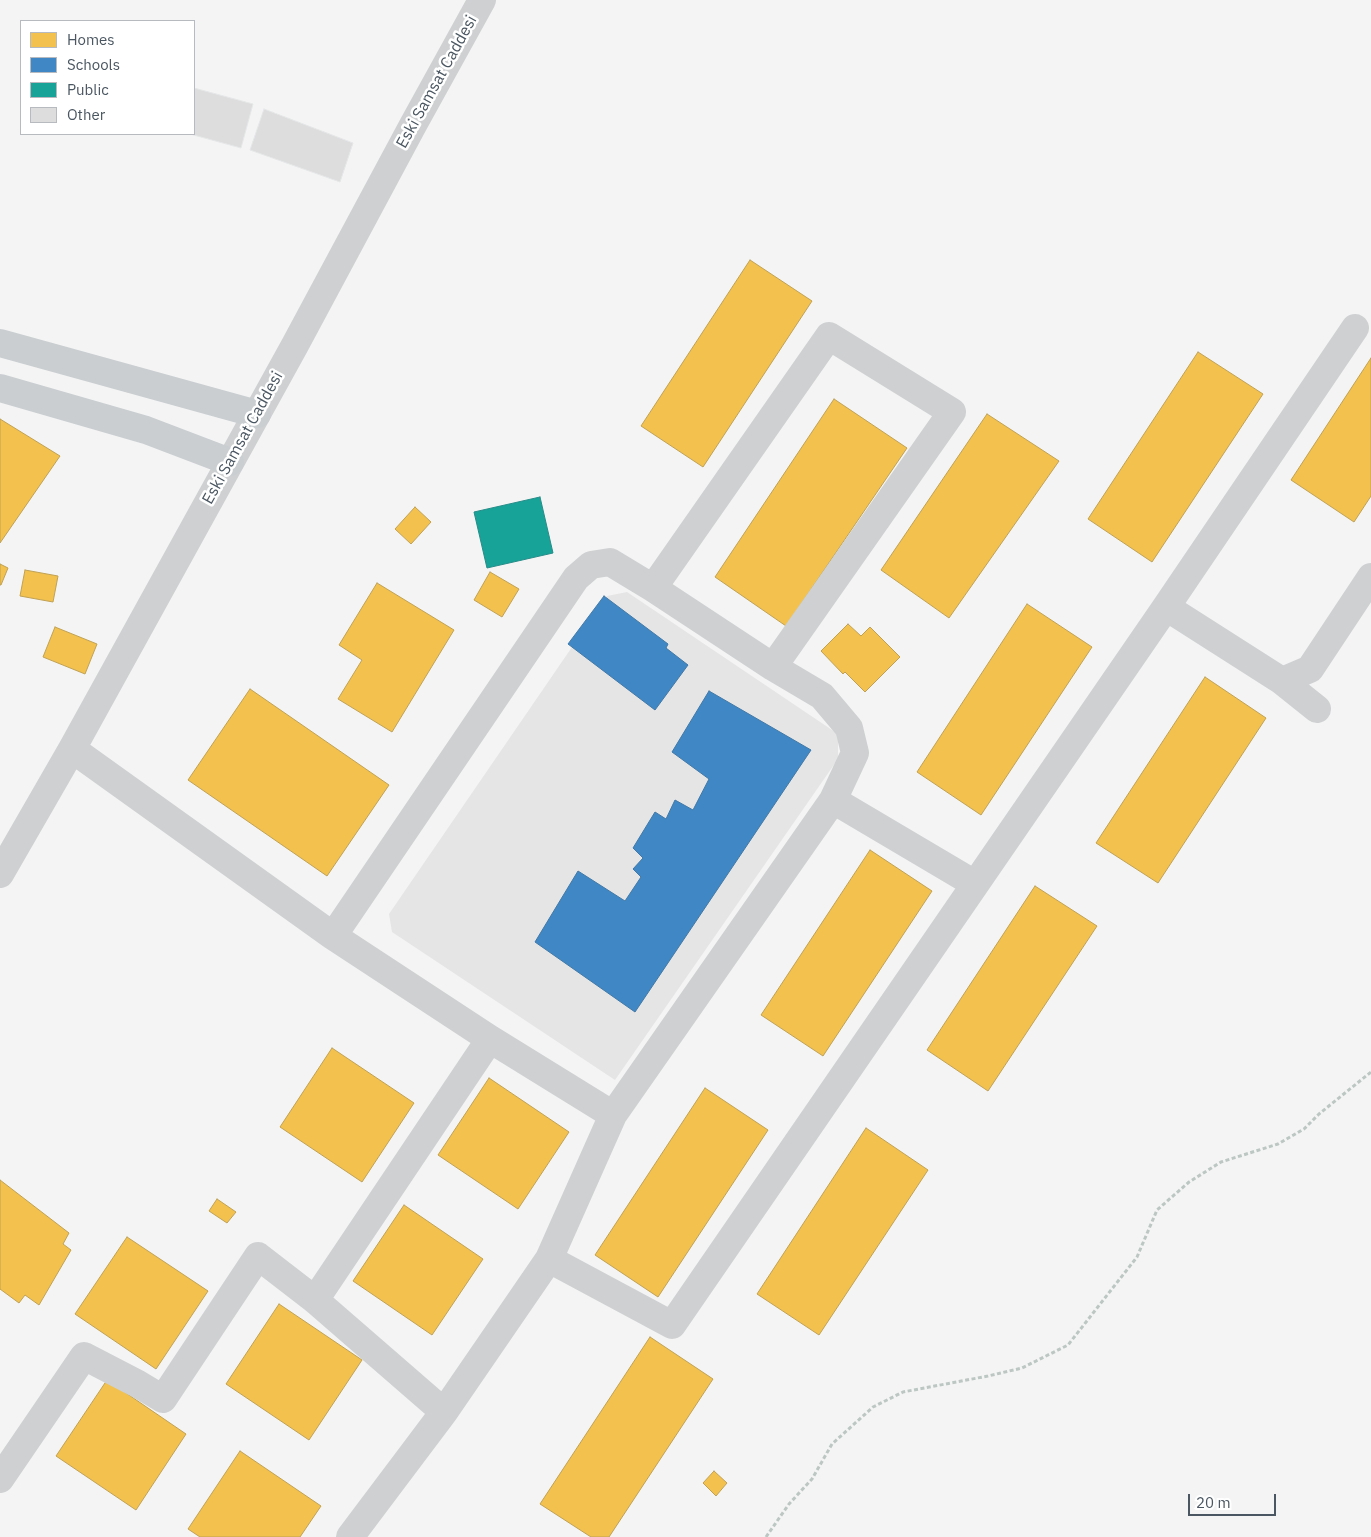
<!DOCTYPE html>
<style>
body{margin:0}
#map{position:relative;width:1371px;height:1537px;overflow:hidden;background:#f4f4f4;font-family:"IBM Plex Sans",sans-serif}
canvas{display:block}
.legend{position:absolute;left:20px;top:20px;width:175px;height:115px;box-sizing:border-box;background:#fff;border:1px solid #b7bbc0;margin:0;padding:6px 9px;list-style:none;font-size:15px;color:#4a5661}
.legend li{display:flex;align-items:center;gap:10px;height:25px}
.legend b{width:25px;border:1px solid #b7bbc0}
.scale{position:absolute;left:1188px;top:1494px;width:88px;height:22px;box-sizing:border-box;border:2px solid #4a5661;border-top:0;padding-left:6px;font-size:15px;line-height:18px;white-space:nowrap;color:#4a5661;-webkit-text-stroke:4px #fff;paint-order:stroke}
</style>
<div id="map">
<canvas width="1371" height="1537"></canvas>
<ul class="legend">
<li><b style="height:14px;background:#f2c14e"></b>Homes</li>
<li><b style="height:14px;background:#3f88c5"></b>Schools</li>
<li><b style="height:14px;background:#17a398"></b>Public</li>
<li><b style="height:14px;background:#ddddde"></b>Other</li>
</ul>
<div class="scale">20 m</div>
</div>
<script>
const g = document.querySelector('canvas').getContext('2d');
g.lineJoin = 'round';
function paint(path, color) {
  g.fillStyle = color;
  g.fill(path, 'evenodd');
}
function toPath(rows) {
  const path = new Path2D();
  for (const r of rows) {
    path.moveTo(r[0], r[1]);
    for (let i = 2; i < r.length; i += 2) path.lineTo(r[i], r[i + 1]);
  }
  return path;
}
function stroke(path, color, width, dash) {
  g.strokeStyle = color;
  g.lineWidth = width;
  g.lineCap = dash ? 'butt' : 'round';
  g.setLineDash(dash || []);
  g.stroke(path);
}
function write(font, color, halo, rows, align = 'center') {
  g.font = font + ' "IBM Plex Sans",sans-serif';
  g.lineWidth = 5;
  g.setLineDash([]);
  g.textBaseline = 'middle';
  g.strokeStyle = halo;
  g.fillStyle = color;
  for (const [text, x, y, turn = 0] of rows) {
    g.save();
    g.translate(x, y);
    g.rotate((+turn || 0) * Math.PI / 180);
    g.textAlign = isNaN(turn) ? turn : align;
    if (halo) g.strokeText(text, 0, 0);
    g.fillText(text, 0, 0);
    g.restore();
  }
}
paint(toPath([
 [627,592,838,734,838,759,615,1080,392,932,389,914,607,596]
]), '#e6e5e6');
const homes = toPath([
 [750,260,812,301,703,467,641,426,750,260],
 [1198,352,1263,394,1152,562,1088,519,1198,352],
 [1371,358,1371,496,1354,522,1291,480,1371,358],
 [834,399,907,448,786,626,715,577,834,399],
 [987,414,1059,461,949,618,881,570,987,414],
 [0,419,60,456,0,543,0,419],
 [415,507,431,522,411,544,395,529,415,507],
 [0,564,8,568,1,585,0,585,0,564],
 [25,570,58,576,53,602,20,596,25,570],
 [490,572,519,589,502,617,474,600,490,572],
 [377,583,454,630,392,732,338,699,362,660,339,645,377,583],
 [1027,604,1092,647,981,815,917,772,1027,604],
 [848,624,861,636,870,627,900,657,865,692,845,672,843,674,821,651,848,624],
 [55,627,97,644,85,674,43,657,55,627],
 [1205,677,1266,718,1158,883,1096,843,1205,677],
 [250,689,389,785,327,876,188,780,250,689],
 [870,850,932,891,823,1056,761,1015,870,850],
 [1035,886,1097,926,988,1091,927,1050,1035,886],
 [332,1048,414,1103,362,1182,280,1127,332,1048],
 [489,1078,569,1132,518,1209,438,1155,489,1078],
 [705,1088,768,1130,658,1297,595,1255,705,1088],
 [866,1128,928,1170,819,1335,757,1294,866,1128],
 [0,1180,69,1233,63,1244,71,1250,39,1305,25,1295,19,1303,0,1289,0,1180],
 [217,1199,236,1212,227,1223,209,1211,217,1199],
 [404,1205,483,1259,432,1335,353,1281,404,1205],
 [127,1237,208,1291,156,1369,75,1314,127,1237],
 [279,1304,362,1360,309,1440,226,1384,279,1304],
 [650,1337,713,1379,609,1537,591,1537,540,1504,650,1337],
 [107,1380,186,1434,136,1510,56,1456,107,1380],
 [240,1451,321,1506,300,1537,200,1537,188,1529,240,1451],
 [714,1471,727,1483,716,1496,703,1483,714,1471]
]);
paint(homes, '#f2c14e');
stroke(homes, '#c0a154', 1);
const schools = toPath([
 [604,596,668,644,666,648,688,665,655,710,568,644,604,596],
 [709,691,811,750,635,1012,535,942,578,871,625,901,641,877,633,869,643,858,633,848,655,812,666,819,675,800,693,810,709,779,672,752,709,691]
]);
paint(schools, '#3f88c5');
stroke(schools, '#4279a7', 1);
const public = toPath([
 [540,497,553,553,487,568,474,512,540,497]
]);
paint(public, '#17a398');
stroke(public, '#268c88', 1);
const building = toPath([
 [194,88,253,104,241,148,190,134,194,134,194,88],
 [264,109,353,143,340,182,250,150,264,109]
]);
paint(building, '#ddddde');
stroke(building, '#e5e6e7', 1);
stroke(toPath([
 [766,1537,789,1504,812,1479,832,1444,873,1407,903,1392,988,1376,1022,1368,1068,1345,1137,1257,1157,1210,1189,1182,1221,1162,1278,1144,1304,1129,1319,1114,1371,1072]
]), '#bcc7c4', 3, [4, 2.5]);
stroke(toPath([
 [653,588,829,336,952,412,773,667],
 [1166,607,1282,681,1317,709],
 [1282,681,1310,669,1371,577],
 [72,749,333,936,490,1039,613,1115,549,1259,444,1412,350,1537],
 [833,800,975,884],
 [0,874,72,749,295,345,413,125,482,0],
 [333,936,576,578,591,565,610,562,653,588,773,667,822,696,849,728,855,753,833,800,613,1115],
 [549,1259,672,1325,1166,607,1355,328],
 [315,1300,490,1039],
 [0,1479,84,1356,138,1384,163,1399,258,1256,315,1300,444,1412]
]), '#ced0d2', 28);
stroke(toPath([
 [0,343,257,414],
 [0,388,146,430,230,462]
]), '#caced1', 28);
write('16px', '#4a5661', '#fff', [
 ["Eski Samsat Caddesi",437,82,-61],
 ["Eski Samsat Caddesi",243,438,-61]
]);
</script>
